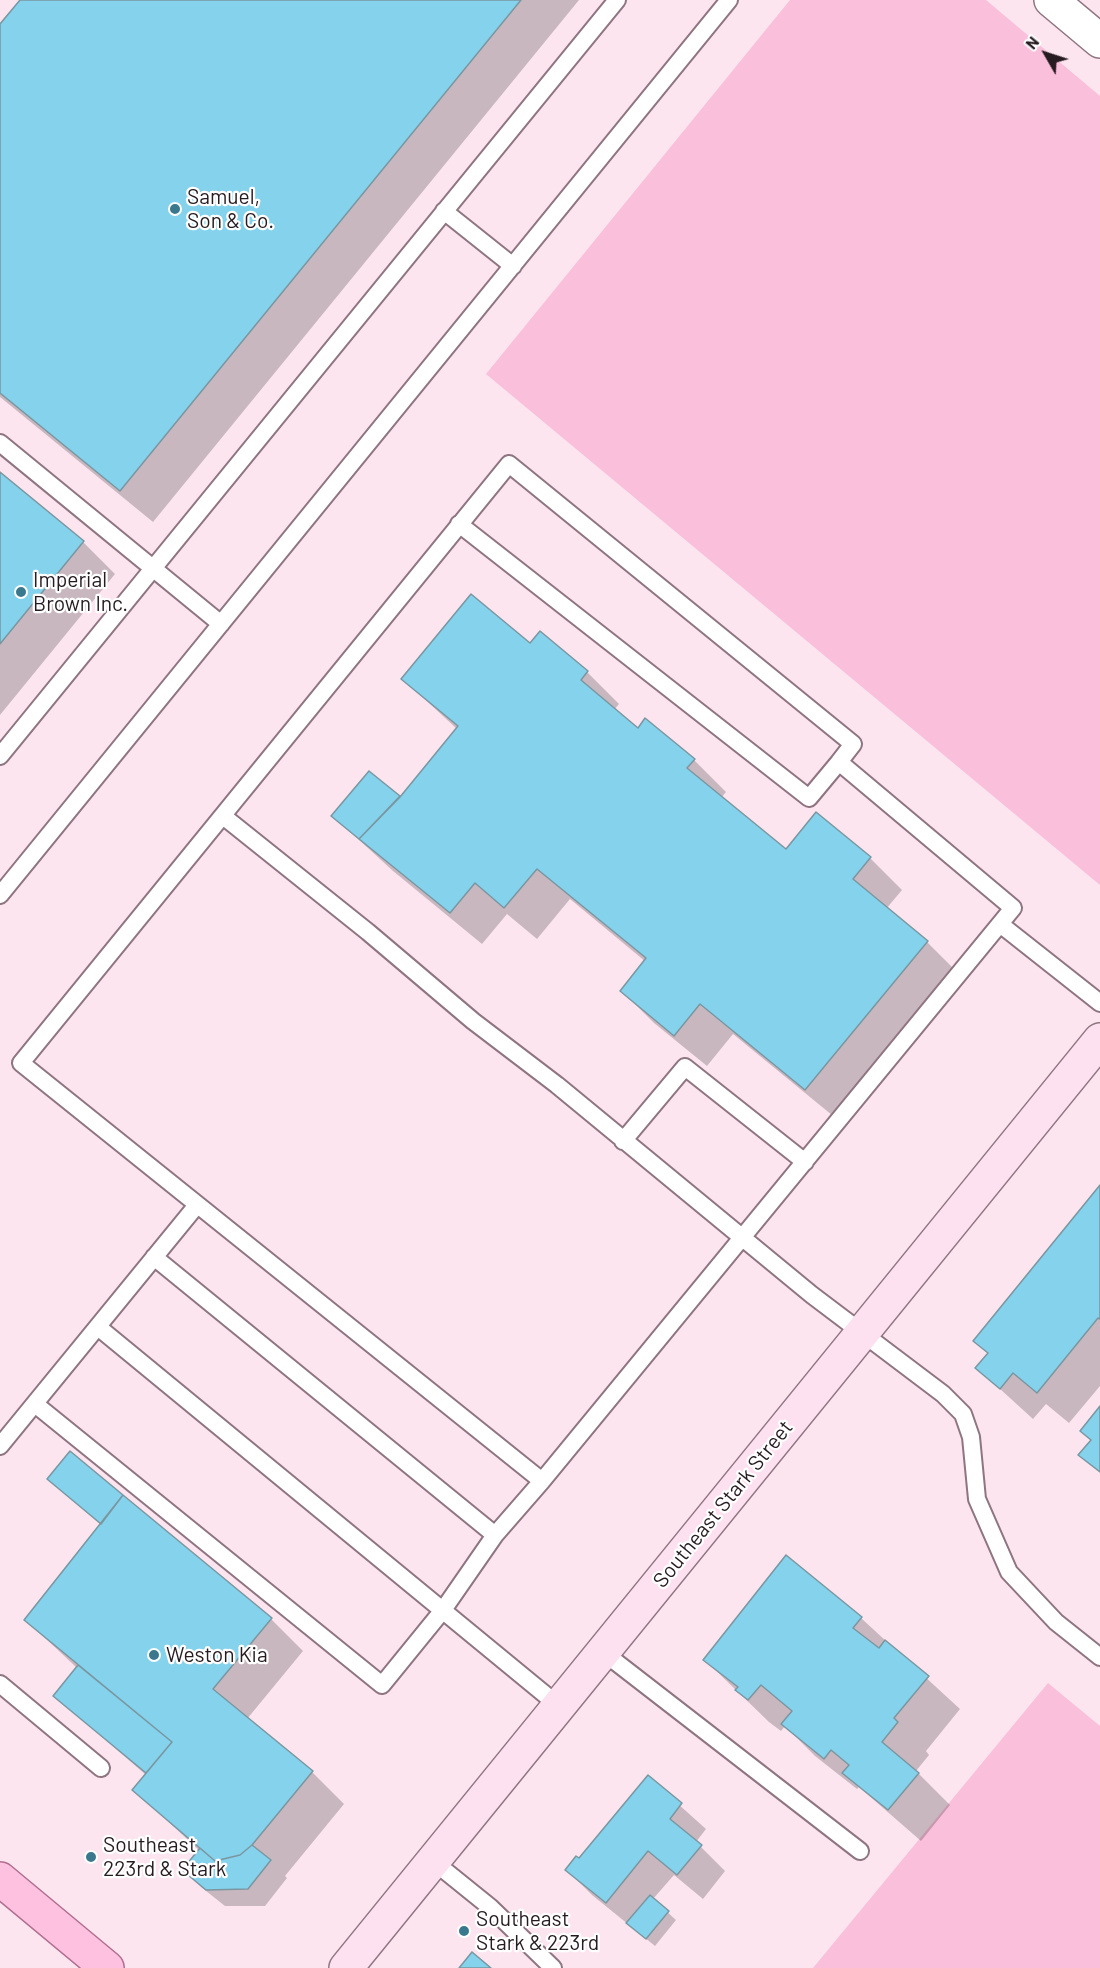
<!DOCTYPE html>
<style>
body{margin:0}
#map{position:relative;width:1100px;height:1968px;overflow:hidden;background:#fce5ef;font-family:Barlow,sans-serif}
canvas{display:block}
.north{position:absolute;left:1016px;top:24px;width:60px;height:60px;-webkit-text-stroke:4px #fff;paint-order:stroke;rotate:309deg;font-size:16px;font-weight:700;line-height:24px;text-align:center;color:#251b20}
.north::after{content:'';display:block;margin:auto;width:21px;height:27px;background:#251b20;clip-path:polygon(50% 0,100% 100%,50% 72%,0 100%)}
</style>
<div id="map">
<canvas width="1100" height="1968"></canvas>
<div class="north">N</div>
</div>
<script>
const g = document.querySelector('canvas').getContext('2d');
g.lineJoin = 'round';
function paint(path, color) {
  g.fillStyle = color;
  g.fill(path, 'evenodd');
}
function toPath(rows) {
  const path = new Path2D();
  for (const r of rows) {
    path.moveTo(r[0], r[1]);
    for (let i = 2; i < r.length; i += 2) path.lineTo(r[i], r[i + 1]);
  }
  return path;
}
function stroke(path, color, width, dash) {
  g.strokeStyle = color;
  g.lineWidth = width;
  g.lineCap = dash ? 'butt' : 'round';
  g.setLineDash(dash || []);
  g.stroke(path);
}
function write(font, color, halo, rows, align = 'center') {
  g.font = font + ' Barlow,sans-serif';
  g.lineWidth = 4.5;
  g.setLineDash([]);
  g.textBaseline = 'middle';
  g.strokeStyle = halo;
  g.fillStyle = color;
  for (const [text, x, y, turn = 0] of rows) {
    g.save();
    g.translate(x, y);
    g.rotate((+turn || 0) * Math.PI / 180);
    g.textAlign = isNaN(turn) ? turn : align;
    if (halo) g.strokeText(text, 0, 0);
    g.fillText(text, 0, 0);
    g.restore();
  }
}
paint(toPath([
 [790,0,986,0,1100,96,1100,885,486,374],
 [1048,1683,1100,1726,1100,1968,813,1968]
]), '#fabfdb');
paint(toPath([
 [22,0,579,0,153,522,0,397,0,26],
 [0,474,83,542,115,574,0,715],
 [530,645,587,672,619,704,614,710,638,730,645,721,694,760,726,792,721,798,786,852,816,814,870,858,902,890,886,909,927,942,959,974,838,1120,733,1034,707,1066,654,1023,622,991,646,962,570,899,537,939,507,914,482,944,393,871,333,816,369,773,400,799,457,729,403,679],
 [1100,1190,1100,1386,1069,1423,1046,1404,1033,1419,977,1368,989,1354,975,1341],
 [70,1453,271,1619,303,1651,247,1719,312,1772,344,1804,285,1876,287,1878,265,1906,225,1906,201,1887,184,1870,200,1851,134,1790,146,1775,55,1696,77,1668,26,1620,101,1525,49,1479],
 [786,1557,861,1618,960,1709,926,1751,929,1755,916,1771,950,1805,921,1841,859,1787,857,1789,815,1756,785,1726,781,1731,769,1722,705,1660],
 [648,1777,706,1829,696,1842,725,1871,703,1899,674,1875,653,1899,676,1920,655,1946,592,1895,567,1870,579,1860]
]), '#0003');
const building = toPath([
 [20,0,521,0,120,491,0,393,0,24,20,0],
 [0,472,84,541,0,644,0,472],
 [471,594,530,643,540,631,588,671,581,680,638,728,645,718,695,759,687,768,786,849,816,812,871,857,853,879,928,941,805,1090,700,1004,674,1036,620,991,646,958,537,869,504,908,475,883,450,913,359,839,400,797,458,726,401,679,471,594],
 [369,771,400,796,359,839,331,816,369,771],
 [1100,1185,1100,1319,1098,1318,1037,1393,1013,1373,1000,1389,975,1368,988,1353,973,1341,1100,1185],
 [1100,1406,1100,1472,1078,1455,1091,1440,1080,1431,1100,1406],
 [70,1451,123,1495,101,1524,47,1479,70,1451],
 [123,1495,272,1618,213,1689,313,1771,252,1845,240,1855,215,1861,132,1790,172,1742,24,1620,123,1495],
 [786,1555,862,1617,853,1628,879,1648,885,1640,929,1676,894,1718,898,1722,882,1742,919,1773,888,1810,842,1773,849,1765,831,1750,824,1759,781,1724,792,1711,761,1685,748,1700,735,1690,738,1687,703,1660,786,1555],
 [78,1665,172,1742,146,1773,53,1696,78,1665],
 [648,1775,682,1803,670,1819,702,1845,677,1875,648,1851,606,1903,565,1870,576,1856,579,1858,648,1775],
 [252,1845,271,1860,248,1889,206,1890,182,1870,200,1848,215,1861,240,1855,252,1845],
 [650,1895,669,1911,646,1939,626,1923,650,1895],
 [472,1952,491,1968,459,1968,472,1952]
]);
paint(building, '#84d2ec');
stroke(building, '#7a97a1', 1.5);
const service = toPath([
 [444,211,513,266],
 [0,443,221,624],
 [509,464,853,744,839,762,1013,908,542,1481,21,1063,509,464],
 [459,524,809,798,839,762],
 [0,756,617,0],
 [223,816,368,932,473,1021,557,1085,812,1295,943,1394,963,1414,971,1437,977,1499,1009,1572,1056,1622,1100,1657],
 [0,895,729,0],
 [1000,924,1100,1003],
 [623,1141,685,1067,805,1162],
 [154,1257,495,1535],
 [98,1327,559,1706],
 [35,1404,382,1685,443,1610,495,1535,542,1481],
 [0,1446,197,1205],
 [603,1652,860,1851],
 [0,1684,101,1768],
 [433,1861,490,1907,553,1968]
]);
const minor = toPath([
 [1051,0,1100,41]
]);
const secondary = toPath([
 [346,1968,1100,1040]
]);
const primary = toPath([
 [0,1879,107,1968]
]);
stroke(service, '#8f7581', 20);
stroke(minor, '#8f7581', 36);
stroke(secondary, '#8f7581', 36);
stroke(primary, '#b16e90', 36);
stroke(service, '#fff', 16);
stroke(minor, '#fff', 33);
stroke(secondary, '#fee1f0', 33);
stroke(primary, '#fec2e0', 33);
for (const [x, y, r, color] of [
 [175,209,6,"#3a798d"],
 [21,592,6,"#3a798d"],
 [154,1655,6,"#3a798d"],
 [91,1857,6,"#3a798d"],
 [464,1931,6,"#3a798d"]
]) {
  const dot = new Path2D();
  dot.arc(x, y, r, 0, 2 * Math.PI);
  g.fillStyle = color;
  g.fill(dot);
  stroke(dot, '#fff', 2);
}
write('21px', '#251b20', '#fff', [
 ["Samuel,",187,197],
 ["Son & Co.",187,221],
 ["Imperial",33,580],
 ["Brown Inc.",33,604],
 ["Weston Kia",166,1655],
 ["Southeast",103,1845],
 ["223rd & Stark",103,1869],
 ["Southeast",476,1919],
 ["Stark & 223rd",476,1943]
], 'left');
write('21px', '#251b20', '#fff', [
 ["Southeast Stark Street",723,1504,-51]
]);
</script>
